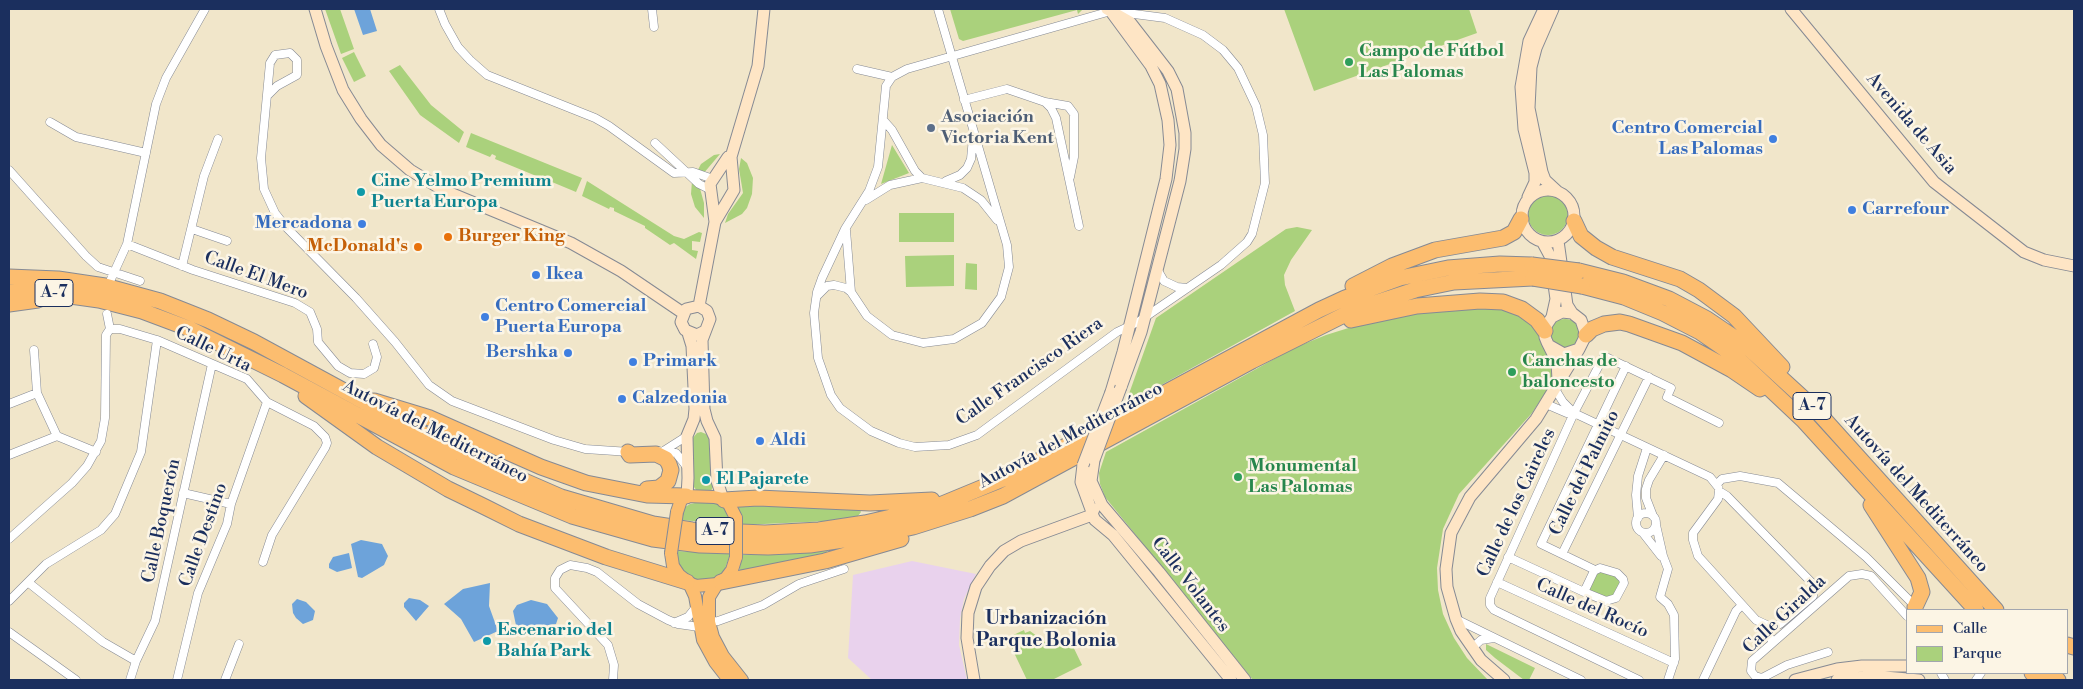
<!DOCTYPE html>
<meta charset="utf-8">
<style>
body{margin:0}
#map{position:relative;width:2083px;height:689px;overflow:hidden;background:#f1e6ca;font-family:"Libre Bodoni",serif}
canvas{display:block}
.frame{position:absolute;inset:0;border:10px solid #1b2f5e;pointer-events:none}
.legend{position:absolute;left:1906px;top:609px;width:162px;height:65px;box-sizing:border-box;background:#fcf5e5;border:1px solid #a2a6af;margin:0;padding:6px 9px;list-style:none;font-size:15px;color:#1b2f5e}
.legend li{display:flex;align-items:center;gap:10px;height:25px}
.legend b{width:25px;border:1px solid #a2a6af}
</style>
<div id="map">
<canvas width="2083" height="689"></canvas>
<div class="frame"></div>
<ul class="legend">
<li><b style="height:6px;background:#fcbd6f"></b>Calle</li>
<li><b style="height:14px;background:#aad17c"></b>Parque</li>
</ul>
</div>
<script>
const g = document.querySelector('canvas').getContext('2d');
g.lineJoin = 'round';
function paint(path, color) {
  g.fillStyle = color;
  g.fill(path, 'evenodd');
}
function toPath(rows) {
  const path = new Path2D();
  for (const r of rows) {
    if (r.length === 3) {
      path.moveTo(r[0] + r[2], r[1]);
      path.arc(r[0], r[1], r[2], 0, 2 * Math.PI);
      continue;
    }
    path.moveTo(r[0], r[1]);
    for (let i = 2; i < r.length; i += 2) path.lineTo(r[i], r[i + 1]);
  }
  return path;
}
function stroke(path, color, width, dash) {
  g.strokeStyle = color;
  g.lineWidth = width;
  g.lineCap = dash ? 'butt' : 'round';
  g.setLineDash(dash || []);
  g.stroke(path);
}
function write(font, color, halo, rows, align = 'center') {
  g.font = font + ' "Libre Bodoni",serif';
  g.lineWidth = 5;
  g.setLineDash([]);
  g.textBaseline = 'middle';
  g.strokeStyle = halo;
  g.fillStyle = color;
  for (const [text, x, y, turn = 0] of rows) {
    g.save();
    g.translate(x, y);
    g.rotate((+turn || 0) * Math.PI / 180);
    g.textAlign = isNaN(turn) ? turn : align;
    if (halo) g.strokeText(text, 0, 0);
    g.fillText(text, 0, 0);
    g.restore();
  }
}
paint(toPath([
 [912,561,976,574,964,599,960,619,959,645,967,680,872,680,848,658,853,575]
]), '#e9d2ed');
paint(toPath([
 [325,9,340,9,354,49,341,54],
 [950,9,1083,9,1078,14,1077,10,963,41,959,39],
 [1284,9,1469,9,1477,33,1314,91],
 [354,52,366,76,354,82,342,58],
 [400,65,431,105,464,132,459,143,420,115,389,71],
 [471,133,582,178,576,192,552,182,553,179,548,177,546,180,495,159,496,156,492,154,490,157,466,147],
 [892,145,909,173,881,184],
 [720,154,703,174,699,185,704,203,704,218,695,207,691,194,692,181,701,164,714,155],
 [741,158,747,163,753,178,752,194,747,208,742,214,725,223,728,214,743,193,739,169],
 [587,181,674,236,684,239,699,232,702,233,700,242,692,241,692,250,698,251,696,259,674,243,670,245,645,228,645,226,614,211,614,208,610,207,609,209,582,196],
 [1548,215,20],
 [899,213,954,213,954,242,899,242],
 [1297,227,1312,230,1291,260,1284,275,1285,285,1295,311,1125,405,1156,318,1286,229],
 [954,255,954,286,906,287,905,256],
 [966,263,977,264,977,290,965,289],
 [1501,307,1519,313,1538,330,1553,365,1552,377,1548,389,1532,413,1459,494,1443,529,1437,568,1438,590,1443,614,1454,638,1467,658,1488,680,1253,680,1105,497,1100,484,1099,473,1106,452,1294,348,1326,335,1371,321,1414,312],
 [1565,334,15],
 [701,432,706,434,710,440,713,487,711,491,697,491,694,487,692,439,697,433],
 [705,501,723,505,731,524,680,520,685,507,690,504],
 [738,505,860,510,861,512,858,516,829,521,742,525],
 [677,551,730,554,724,572,718,577,701,581,692,579,680,570],
 [827,551,829,556,739,573,742,555],
 [1597,569,1623,579,1613,600,1584,592],
 [1024,630,1025,633,1030,631,1049,645,1068,636,1082,665,1052,680,1027,680,1007,638],
 [1486,644,1535,668,1529,680,1524,680,1495,658,1486,650]
]), '#aad17c');
paint(toPath([
 [354,9,370,9,377,31,363,35],
 [361,540,382,544,388,556,384,565,362,578,358,577,351,544],
 [349,553,352,568,337,572,329,568,329,564,333,557],
 [490,583,489,606,498,631,474,642,461,619,444,604,463,589],
 [409,598,420,600,429,606,416,621,404,607,404,603],
 [297,599,306,602,315,611,313,620,303,624,296,618,293,613,292,604],
 [531,600,547,604,558,618,556,624,517,630,513,611,517,605]
]), '#6da3da');
const street = toPath([
 [439,9,445,24,458,47,470,60,487,75,595,118,609,126,674,173,693,172,713,179],
 [652,9,654,27],
 [1111,11,1165,18,1203,35,1223,50,1238,68,1256,106,1263,135,1265,183,1252,234,1247,242,1221,265,1138,322,1117,332,977,435,949,445,915,447,899,443,871,431,840,408,831,395,818,358,814,313,817,292,822,278,845,229,869,191,878,167,886,86,892,77,907,69,1111,11],
 [857,69,892,77],
 [267,96,277,86,297,75,297,60,290,53,275,55,270,63,261,158,264,189,275,213,286,227,356,298,395,342,429,385,452,401,554,440,585,449,630,452],
 [964,100,1007,89,1045,102,1051,108,1056,118,1079,226],
 [1045,102,1068,106,1074,114,1074,157,1070,177],
 [884,121,892,130,915,171,922,178],
 [50,122,76,137,146,153],
 [655,143,699,184,711,190],
 [9,170,86,256,98,267,140,281],
 [946,181,960,175,967,168,971,159,973,138],
 [866,200,890,185,922,178,963,188,981,200,997,220],
 [192,229,227,241],
 [846,230,851,292,867,316,892,335,923,343,954,339,982,323,1001,297,1009,267,1007,245,938,9],
 [127,244,193,270,295,303,310,312,317,329,318,342,338,366,350,373,364,374,374,368,377,357,373,344],
 [182,266,204,176,218,139],
 [1157,269,1164,281,1177,287,1187,288],
 [111,279,127,244,156,104,166,78,205,9],
 [818,295,827,286,834,285,846,288,851,292],
 [110,329,120,329,157,340,247,379,267,402,314,426,325,437,327,443,325,448,272,535,263,562],
 [34,350,37,393,57,436,96,452],
 [1555,389,1563,402,1574,413,1710,477,1718,487],
 [9,404,37,393],
 [1546,404,1567,413,1574,413],
 [665,450,687,436],
 [656,451,676,453,687,467],
 [9,455,57,436],
 [1717,484,1722,479,1740,476,1778,483,1866,557,1916,607],
 [1719,491,1727,496,1814,585,1813,596,1780,624,1769,626,1756,620,1698,556,1693,540,1693,533,1718,499,1719,491],
 [183,493,231,504],
 [1646,523,10],
 [1653,516,1646,498,1646,489,1649,480,1664,455],
 [1638,518,1636,495,1638,476,1647,448],
 [1656,525,1663,556,1668,569,1660,597,1668,604,1674,615,1675,659,1668,680],
 [1643,533,1661,556],
 [9,539,72,483,87,466,101,441,105,418,106,335,110,329,107,314],
 [1562,554,1649,377],
 [1508,557,1584,592,1606,601,1616,598,1624,583,1623,579,1617,573,1600,568,1594,571,1584,592],
 [1595,570,1541,544,1626,366],
 [1497,582,1674,663],
 [29,583,103,642,136,661],
 [9,601,46,564,101,530,115,514,141,452,157,340],
 [1456,619,1581,680],
 [709,622,718,621,763,605,799,584,844,569],
 [674,623,688,617,696,607],
 [1764,624,1766,632,1773,642],
 [9,632,76,680],
 [1472,648,1481,640,1494,638],
 [1828,652,1787,665,1762,678,1755,676,1751,671,1752,661,1849,576,1862,574,1871,576,1907,616],
 [1941,673,1945,680],
 [130,680,136,661,155,621,212,364],
 [177,680,198,593,227,524,231,504,267,402],
 [225,680,239,644],
 [613,680,614,665,608,645,555,588,555,578,560,570,570,565,587,568,597,572,638,604,668,620,678,624,699,627],
 [1639,680,1494,610,1490,605,1490,598,1574,413,1604,356,1671,388,1667,397,1719,423],
 [1703,680,1736,611,1742,605],
 [1976,680,1981,673]
]);
const secondary = toPath([
 [315,9,326,46,343,90,361,119,381,145,410,170,443,190,571,243,621,271,683,313],
 [1107,9,1130,22,1168,71,1177,89,1185,133,1185,149,1180,181,1141,332,1121,387],
 [1553,9,1536,48,1531,67,1529,108,1542,172,1545,180,1558,192],
 [1791,9,1934,182,2024,252,2044,260,2074,266],
 [1548,216,26],
 [1528,197,1535,182,1535,173,1524,129,1521,87,1529,41,1544,9],
 [715,222,734,190,731,157,758,66,764,9],
 [1558,241,1567,305,1572,313],
 [1543,243,1550,256,1556,299,1552,317],
 [699,306,715,222,710,184,728,157,731,157],
 [705,331,697,335,685,330,681,322,686,309,699,306,707,311,710,319,702,340,704,409,707,421,715,438,717,481,723,499],
 [1550,346,1564,354,1579,349,1586,335,1581,320,1572,313,1562,312,1552,317,1546,326,1545,337,1547,342,1557,362,1558,380],
 [1111,392,1123,352,1166,179,1170,145,1168,120,1160,84,1151,66,1112,13],
 [1094,460,1091,481,1102,505,1159,572,1245,680],
 [1083,465,1081,482,1092,512],
 [687,496,688,478,687,436,694,419,695,409,692,346,688,333],
 [1094,509,1092,514,1095,520,1113,535,1231,680],
 [974,680,967,638,968,613,976,587,990,566,1004,551,1021,541,1092,515],
 [1504,680,1481,660,1461,631,1456,619,1447,587,1446,569,1451,533,1470,497,1536,419,1579,349],
 [1795,680,1837,669,1862,666,1907,666],
 [1837,680,1873,676,1919,680]
]);
const primary = toPath([
 [677,512,681,500,686,496,714,497,723,499,729,504,736,518],
 [671,553,673,566,679,575,689,583,696,586,717,584,726,578,732,570,736,557],
 [689,583,695,596,703,640,715,662,729,680],
 [717,584,709,597,709,622,713,637,723,656,742,680]
]);
const highway = toPath([
 [1574,221,1581,236,1596,248,1612,257,1680,279,1699,290,1734,316,1782,367],
 [1579,271,1623,282,1669,299,1707,319,1744,344,1815,409,1996,610],
 [9,277,58,279,105,286,160,301,208,320,254,342,453,450,561,497,653,524,692,530,765,533,819,530,865,523,935,507,1010,476,1319,310,1345,298,1400,278,1448,268,1500,264,1532,265],
 [1353,286,1392,266,1435,250,1503,238,1514,232,1521,219],
 [1582,286,1624,297,1663,313,1700,332,1735,356,1803,420,1976,610],
 [9,292,49,293,99,300,142,311,190,329,283,375,454,467,572,516,653,539,700,545,768,547,810,545,876,535,913,527,970,509,1003,496,1252,361,1354,310,1415,290,1454,282,1533,278],
 [9,304,38,300],
 [1351,320,1417,306,1480,301,1503,302,1522,309,1537,320,1545,331],
 [1586,335,1592,329,1604,324,1620,322,1629,324,1682,343,1732,370,1760,389],
 [306,396,377,447,448,489,485,507,519,524,606,557,687,582],
 [374,401,430,418,541,467,586,483,647,495,686,496],
 [628,452,630,455,656,454,666,459,669,464,671,470,668,481,659,488,647,489],
 [724,500,758,498,870,503,932,500],
 [1871,505,1918,578,1922,592,1915,607],
 [721,582,825,561,901,539],
 [2067,645,2074,647],
 [2032,673,2039,680],
 [2051,673,2058,680]
]);
stroke(street, '#868a94', 9);
stroke(secondary, '#868a94', 13);
stroke(primary, '#868a94', 14);
stroke(highway, '#868a94', 17);
stroke(street, '#fff', 8);
stroke(secondary, '#fee5c5', 11);
stroke(primary, '#fcbd6f', 12);
stroke(highway, '#fcbd6f', 15);
const secondaryBridge = toPath([
 [1094,460,1121,387],
 [1083,465,1111,392]
]);
const primaryBridge = toPath([
 [736,518,736,557],
 [671,553,677,512]
]);
const highwayBridge = toPath([
 [1532,265,1579,271],
 [1533,278,1582,286]
]);
stroke(secondaryBridge, '#868a94', 13, []);
stroke(primaryBridge, '#868a94', 14, []);
stroke(highwayBridge, '#868a94', 17, []);
stroke(secondaryBridge, '#fee5c5', 11);
stroke(primaryBridge, '#fcbd6f', 12);
stroke(highwayBridge, '#fcbd6f', 15);
for (const [x, y, r, color] of [
 [1349,62,5,"#2e9e5b"],
 [931,128,5,"#5c6f8a"],
 [1773,139,5,"#3f7fe0"],
 [361,192,5,"#0f9aa8"],
 [1852,210,5,"#3f7fe0"],
 [362,224,5,"#3f7fe0"],
 [448,237,5,"#e8710a"],
 [418,247,5,"#e8710a"],
 [536,275,5,"#3f7fe0"],
 [485,317,5,"#3f7fe0"],
 [568,353,5,"#3f7fe0"],
 [633,362,5,"#3f7fe0"],
 [1512,372,5,"#2e9e5b"],
 [622,399,5,"#3f7fe0"],
 [760,441,5,"#3f7fe0"],
 [1238,477,5,"#2e9e5b"],
 [706,480,5,"#0f9aa8"],
 [487,641,5,"#0f9aa8"]
]) {
  const dot = new Path2D();
  dot.arc(x, y, r, 0, 2 * Math.PI);
  g.fillStyle = color;
  g.fill(dot);
  stroke(dot, '#fcf5e5', 2);
}
for (const [x, y, w] of [
 [54,293,38],
 [1812,406,38],
 [715,531,38]
]) {
  const box = new Path2D();
  box.roundRect(x - w / 2, y - 13.5, w, 27, 4);
  g.fillStyle = '#fcf5e5';
  g.fill(box);
  stroke(box, '#1b2f5e', 1);
}
write('bold 16px', '#1b2f5e', null, [
 ["A-7",54,293],
 ["A-7",1812,406],
 ["A-7",715,531]
]);
write('bold 18px', '#27864d', '#fcf5e5', [
 ["Campo de Fútbol",1359,52],
 ["Las Palomas",1359,73],
 ["Canchas de",1522,362],
 ["baloncesto",1522,383],
 ["Monumental",1248,467],
 ["Las Palomas",1248,488]
], 'left');
write('bold 18px', '#4e5e75', '#fcf5e5', [
 ["Asociación",941,118],
 ["Victoria Kent",941,139]
], 'left');
write('18px', '#1b2f5e', '#fcf5e5', [
 ["Avenida de Asia",1911,124,49],
 ["Calle El Mero",256,276,20],
 ["Calle Urta",213,350,26],
 ["Calle Francisco Riera",1030,372,-35],
 ["Autovía del Mediterráneo",435,432,27],
 ["Autovía del Mediterráneo",1071,436,-28],
 ["Calle del Palmito",1585,473,-64],
 ["Autovía del Mediterráneo",1916,494,48],
 ["Calle de los Caireles",1517,503,-65],
 ["Calle Boquerón",162,521,-78],
 ["Calle Destino",204,535,-70],
 ["Calle Volantes",1190,585,52],
 ["Calle del Rocío",1592,609,24],
 ["Calle Giralda",1785,615,-43]
]);
write('bold 18px', '#366cbe', '#fcf5e5', [
 ["Centro Comercial",1763,129,"right"],
 ["Las Palomas",1763,150,"right"],
 ["Carrefour",1862,210],
 ["Mercadona",352,224,"right"],
 ["Ikea",546,275],
 ["Centro Comercial",495,307],
 ["Puerta Europa",495,328],
 ["Bershka",558,353,"right"],
 ["Primark",643,362],
 ["Calzedonia",632,399],
 ["Aldi",770,441]
], 'left');
write('bold 18px', '#0d838f', '#fcf5e5', [
 ["Cine Yelmo Premium",371,182],
 ["Puerta Europa",371,203],
 ["El Pajarete",716,480],
 ["Escenario del",497,631],
 ["Bahía Park",497,652]
], 'left');
write('bold 18px', '#c56008', '#fcf5e5', [
 ["Burger King",458,237],
 ["McDonald's",408,247,"right"]
], 'left');
write('bold 19px', '#1b2f5e', '#fcf5e5', [
 ["Urbanización",1046,619],
 ["Parque Bolonia",1046,641]
]);
</script>
